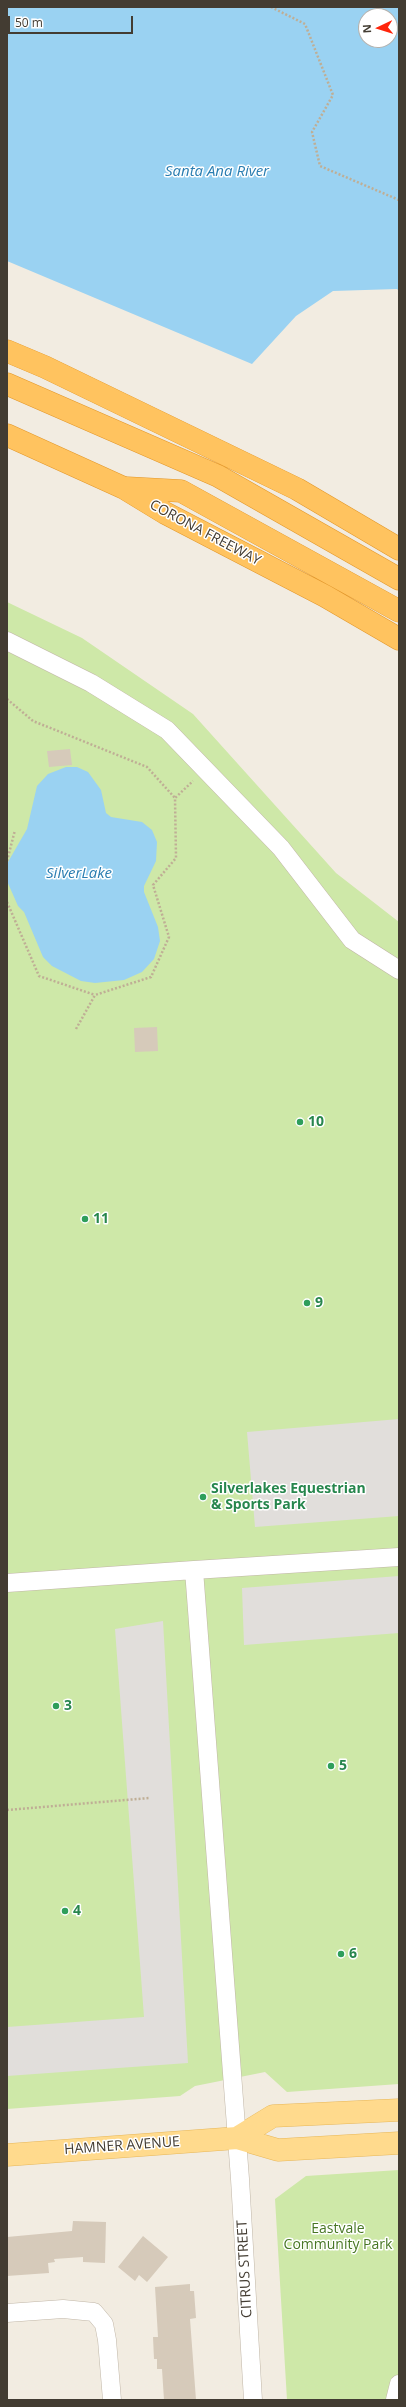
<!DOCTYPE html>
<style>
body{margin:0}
#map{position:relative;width:406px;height:2407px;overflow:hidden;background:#f2ece1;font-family:"Open Sans",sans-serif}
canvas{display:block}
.frame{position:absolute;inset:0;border:8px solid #433c32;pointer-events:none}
.north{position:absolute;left:358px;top:8px;width:40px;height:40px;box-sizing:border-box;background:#fff;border:1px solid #b4b1ad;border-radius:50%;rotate:266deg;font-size:11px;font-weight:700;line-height:16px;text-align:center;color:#433c32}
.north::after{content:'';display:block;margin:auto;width:14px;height:18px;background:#ff250b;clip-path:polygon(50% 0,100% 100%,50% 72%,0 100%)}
.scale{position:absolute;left:8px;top:16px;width:125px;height:18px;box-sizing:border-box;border:2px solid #433c32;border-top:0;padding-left:5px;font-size:12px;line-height:14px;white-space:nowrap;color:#433c32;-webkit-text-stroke:3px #fff;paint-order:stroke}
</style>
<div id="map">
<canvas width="406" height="2407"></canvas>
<div class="frame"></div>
<div class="north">N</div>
<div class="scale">50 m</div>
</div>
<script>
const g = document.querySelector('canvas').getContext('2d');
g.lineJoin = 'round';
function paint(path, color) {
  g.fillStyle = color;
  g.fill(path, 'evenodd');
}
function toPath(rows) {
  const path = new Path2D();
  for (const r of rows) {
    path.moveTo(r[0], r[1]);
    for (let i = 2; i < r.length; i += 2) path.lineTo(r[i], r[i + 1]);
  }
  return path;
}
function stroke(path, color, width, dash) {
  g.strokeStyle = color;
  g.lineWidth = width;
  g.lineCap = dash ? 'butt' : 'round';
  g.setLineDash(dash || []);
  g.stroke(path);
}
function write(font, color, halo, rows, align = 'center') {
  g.font = font + ' "Open Sans",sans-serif';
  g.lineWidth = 3;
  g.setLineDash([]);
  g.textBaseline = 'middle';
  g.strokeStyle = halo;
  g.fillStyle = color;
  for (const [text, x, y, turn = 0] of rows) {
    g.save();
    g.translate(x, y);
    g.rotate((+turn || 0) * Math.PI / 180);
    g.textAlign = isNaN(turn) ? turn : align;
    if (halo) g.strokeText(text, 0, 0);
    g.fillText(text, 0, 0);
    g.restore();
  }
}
paint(toPath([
 [7,602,82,638,193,714,336,873,399,922,399,2084,287,2092,265,2072,195,2086,180,2096,7,2109],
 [399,2170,399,2400,287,2400,275,2199,306,2176]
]), '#cee8a8');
paint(toPath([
 [399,1419,399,1516,255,1527,247,1432],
 [399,1576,399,1633,244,1645,242,1588],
 [163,1621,188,2063,7,2076,7,2027,144,2017,115,1629]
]), '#e1dedb');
paint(toPath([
 [7,7,399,7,399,291,397,289,333,291,296,316,252,364,7,261],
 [366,16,390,16,390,40,366,40],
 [66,767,77,767,88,772,101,790,106,813,111,817,142,822,152,830,157,842,156,861,144,886,144,892,158,927,160,941,154,959,142,972,124,980,95,983,81,981,52,966,43,957,24,912,18,906,7,881,8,862,27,829,37,786,48,774]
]), '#9ad2f2');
paint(toPath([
 [70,749,72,765,49,767,47,751],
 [157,1027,158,1051,135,1052,134,1028],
 [73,2221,106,2222,105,2263,83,2262,83,2257,54,2259,55,2262,48,2263,49,2273,7,2276,7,2237,72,2231],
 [143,2236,168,2257,147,2282,139,2275,135,2281,118,2267],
 [190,2284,190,2291,194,2291,196,2318,190,2319,196,2400,164,2400,162,2369,157,2369,157,2359,154,2359,153,2337,158,2337,155,2287]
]), '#d6caba');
const minor = toPath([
 [7,641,91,683,167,730,281,848,352,940,399,970],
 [194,1570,399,1557],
 [7,1583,194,1570,240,2179,253,2400],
 [7,2313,63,2309,94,2312,104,2324,107,2340,112,2400],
 [395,2400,399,2384]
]);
const major = toPath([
 [237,2138,273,2116,399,2110],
 [7,2155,237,2138,278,2150,399,2143]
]);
const highway = toPath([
 [7,351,45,367,297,489,399,549],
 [7,384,218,476,399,579],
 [7,435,124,488,165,513,325,596,399,639],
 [127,488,181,491,399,611]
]);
stroke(minor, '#c0b6a7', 19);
stroke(major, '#e7b75a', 23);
stroke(highway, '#e2972b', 23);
stroke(toPath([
 [271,7,305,24,333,95,312,132,320,166,399,200],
 [7,699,33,721,147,767,175,798],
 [7,861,15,830],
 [7,902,39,976,95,995],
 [76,1029,95,995,151,977,169,937,153,885,176,858,175,798,193,781],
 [7,1810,149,1798]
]), '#bfae95', 2.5, [2, 2]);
stroke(minor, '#fff', 18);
stroke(major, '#ffda8d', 22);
stroke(highway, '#ffc35f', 22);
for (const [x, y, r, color] of [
 [300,1122,4,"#2e9e5b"],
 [85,1219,4,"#2e9e5b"],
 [307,1303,4,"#2e9e5b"],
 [203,1497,4,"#2e9e5b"],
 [56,1706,4,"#2e9e5b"],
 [331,1766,4,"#2e9e5b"],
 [65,1911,4,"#2e9e5b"],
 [341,1954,4,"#2e9e5b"]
]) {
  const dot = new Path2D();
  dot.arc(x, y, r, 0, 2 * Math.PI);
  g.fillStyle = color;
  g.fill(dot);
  stroke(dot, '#fff', 1.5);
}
write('14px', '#433c32', '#fff', [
 ["CORONA FREEWAY",205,533,28],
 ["HAMNER AVENUE",122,2146,-4],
 ["CITRUS STREET",245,2269,-93]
]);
write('bold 14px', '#27864d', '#fff', [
 ["10",308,1122],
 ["11",93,1219],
 ["9",315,1303],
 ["Silverlakes Equestrian",211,1489],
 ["& Sports Park",211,1505],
 ["3",64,1706],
 ["5",339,1766],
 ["4",73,1911],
 ["6",349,1954]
], 'left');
write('14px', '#477624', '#fff', [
 ["Eastvale",338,2229],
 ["Community Park",338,2245]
]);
write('italic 15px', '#297db1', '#fff', [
 ["Santa Ana River",217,172],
 ["SilverLake",79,874]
]);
</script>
